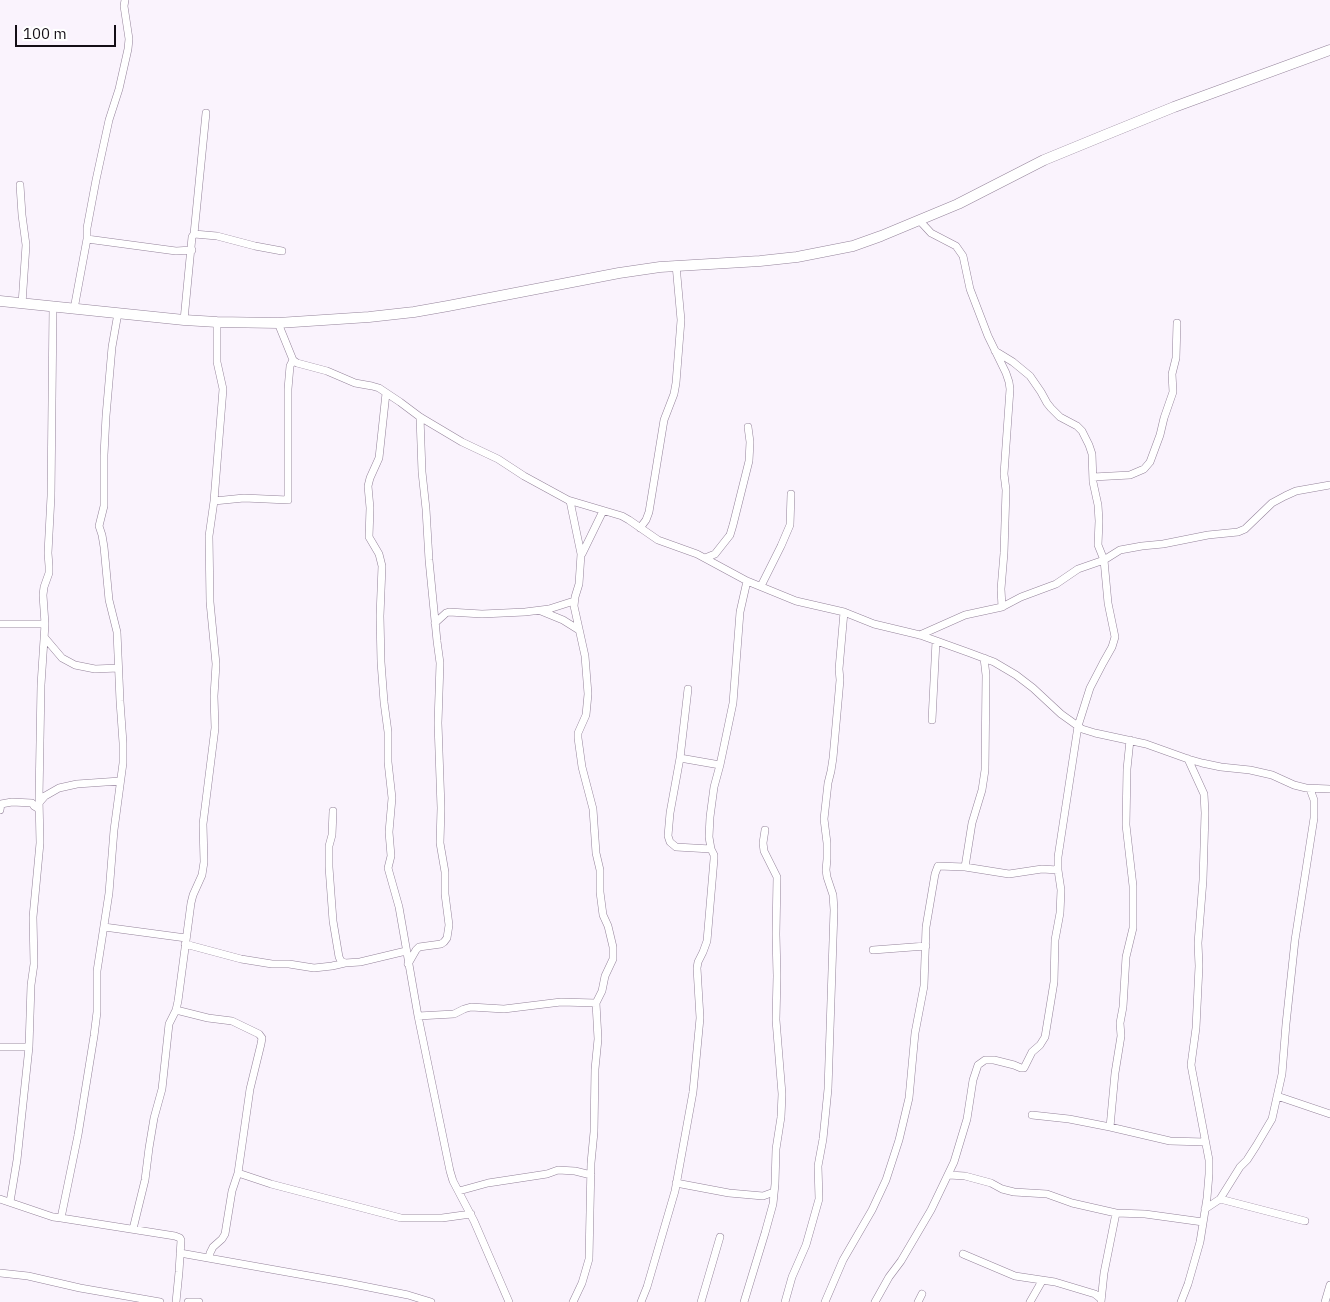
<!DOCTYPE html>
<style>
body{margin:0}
#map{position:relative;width:1330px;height:1302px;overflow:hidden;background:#faf3fd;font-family:"IBM Plex Sans",sans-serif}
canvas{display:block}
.scale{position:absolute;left:15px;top:25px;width:101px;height:22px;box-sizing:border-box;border:2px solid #140e16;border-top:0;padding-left:6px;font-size:15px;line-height:18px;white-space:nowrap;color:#140e16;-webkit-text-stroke:4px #fff;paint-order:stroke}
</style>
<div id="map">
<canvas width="1330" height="1302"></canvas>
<div class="scale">100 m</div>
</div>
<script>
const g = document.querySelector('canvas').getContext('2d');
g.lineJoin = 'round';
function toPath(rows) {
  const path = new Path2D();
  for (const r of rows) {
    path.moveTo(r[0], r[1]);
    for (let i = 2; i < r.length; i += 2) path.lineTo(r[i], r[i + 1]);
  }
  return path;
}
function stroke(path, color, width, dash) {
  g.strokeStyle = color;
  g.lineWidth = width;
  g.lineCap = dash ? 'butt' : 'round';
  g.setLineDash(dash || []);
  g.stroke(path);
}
const street = toPath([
 [20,185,22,215,26,245,22,304],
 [919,220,931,233,956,246,963,256,970,289,988,336,1006,373,1009,382,1010,389,1004,474,1006,490,1004,553,1001,589,1002,607],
 [194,234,206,113],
 [87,239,176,251,192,250],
 [74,309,87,239,87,228,96,180,109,120,119,89,128,49,129,39,124,6,125,0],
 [184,320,192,237,194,234,217,236,255,246,282,251],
 [278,323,293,360,297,363,327,371,355,383,372,386,379,388,400,402,420,417,462,442,498,459,524,476,568,500,622,516,629,520,658,540,697,554,747,581,796,601,844,612,874,624,920,635,970,653,994,662,1016,675,1033,688,1061,714,1082,729,1095,733,1146,744,1188,759,1202,763,1221,767,1250,770,1272,775,1294,785,1306,788,1330,789],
 [386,393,379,458,370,478,368,486,370,508,369,537,379,554,382,566,380,616,381,662,384,702,388,732,388,762,392,798,389,832,391,856,388,868,399,907,418,1016,450,1171,453,1181,474,1221,509,1302],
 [1093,477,1130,475,1144,469,1150,462,1160,435,1164,418,1173,392,1172,374,1176,358,1177,323],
 [214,501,244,498,288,500,288,389,290,366,293,360],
 [570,501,581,554,579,584,575,597,574,606,585,656,588,694,586,715,578,733,578,738,582,767,593,809,596,853,600,870,600,892,603,915,608,926,613,947,613,959,605,976,602,991,596,1003,598,1039,595,1069,594,1132,591,1163,589,1259,582,1283,573,1302],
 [640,528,646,520,649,512,664,420,674,394,676,383,681,320,676,265],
 [582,554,603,511],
 [705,558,715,554,730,535,733,525,749,461,750,442,748,427],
 [761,586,781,546,790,525,791,494],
 [541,611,563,620,579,630],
 [435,623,446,613,449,612,482,614,525,612,549,609,574,601],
 [0,624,45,624],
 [920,635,965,615,1002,607,1021,597,1056,584,1078,569,1104,560,1120,550,1142,546,1163,544,1208,535,1238,532,1245,529,1272,503,1285,496,1296,491,1330,485],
 [45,638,62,658,75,665,95,669,118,668],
 [688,689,680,758,670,813,668,836,670,842,676,847,711,849],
 [932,720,936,641],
 [720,765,733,703,740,612,747,581],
 [39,803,45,796,59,788,77,784,120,781],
 [0,810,1,804,12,802,32,803,34,806,39,809],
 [333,811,332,835,329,846,329,867,333,921,339,957,341,961,345,963,360,962,406,951],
 [965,867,972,823,982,790,985,770,986,675,984,658],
 [104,927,186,938],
 [185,944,241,959,272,964,289,964,314,968,332,966,345,963],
 [873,950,926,946],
 [408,964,416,950,419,947,441,944,444,942,447,938,449,925,445,894,445,872,440,843,441,808,438,723,440,663,437,641,429,560,426,509,422,472,420,417],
 [176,1010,208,1018,232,1021,259,1034,262,1038,261,1044,250,1089,238,1173,271,1184,401,1218,442,1218,471,1214],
 [418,1016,454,1014,464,1009,471,1007,504,1009,561,1002,596,1003],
 [0,1047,29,1047],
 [1277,1096,1330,1114],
 [1032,1115,1069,1119,1110,1127,1170,1141,1205,1142],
 [1110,1127,1115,1073,1121,1036,1120,1023,1123,1007,1126,957,1133,928,1133,886,1126,825,1127,769,1130,740],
 [949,1175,965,1176,991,1183,1002,1189,1014,1192,1047,1194,1072,1203,1116,1213],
 [676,1183,729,1193,763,1196,774,1192],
 [459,1191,488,1183,547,1174,558,1170,575,1171,591,1175],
 [0,1199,53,1217,61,1218,78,1135,94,1036,97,1012,97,971,109,893,114,830,123,763,123,743,120,701,117,632,109,600,104,547,102,535,99,526,104,506,104,455,106,416,112,347,118,313],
 [1220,1199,1305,1221],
 [10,1202,17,1160,29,1047,31,985,34,964,33,917,40,843,39,798,41,685,45,624,43,595,44,587,49,573,49,566,48,553,51,496,53,307],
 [1205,1209,1220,1199,1240,1167,1247,1160,1256,1146,1272,1119,1282,1074,1286,1024,1295,940,1314,818,1314,800,1310,789],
 [61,1218,175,1236,180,1238,181,1240,179,1272,176,1302],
 [133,1229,145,1180,149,1148,154,1118,162,1089,169,1024,176,1010,178,1001,191,903,193,895,202,875,204,862,203,824,215,728,214,696,216,664,210,602,209,536,214,501,223,389,217,362,217,322],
 [180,1253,343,1282,408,1295,431,1302],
 [963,1254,1015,1276,1055,1282,1095,1294,1101,1299],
 [209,1258,210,1253,213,1247,222,1239,225,1234,232,1191,238,1173],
 [0,1273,28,1276,80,1288,160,1302],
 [188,1302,199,1302],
 [641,1302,647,1287,675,1191,693,1092,700,1018,697,968,698,962,703,952,707,941,714,859,714,855,711,849,709,837,710,817,714,787,720,765,680,758],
 [701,1302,720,1237],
 [744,1302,765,1233,773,1204,775,1184,776,1149,781,1117,782,1094,776,1020,777,976,776,934,777,877,764,851,763,843,765,830],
 [785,1302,792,1277,806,1245,819,1199,818,1166,823,1139,828,1089,834,910,833,895,827,877,826,870,827,859,827,843,824,819,828,783,831,771,833,758,840,680,839,669,844,612],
 [825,1302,843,1260,872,1210,886,1180,899,1140,909,1098,915,1033,924,986,926,927,935,874,938,866,965,867,1009,874,1042,869,1058,870],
 [875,1302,889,1277,901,1261,931,1210,954,1162,967,1119,973,1080,978,1065,985,1060,994,1060,1014,1065,1021,1068,1024,1068,1032,1052,1040,1045,1045,1037,1054,982,1055,940,1060,913,1061,890,1058,870,1058,857,1078,726,1090,688,1103,663,1112,647,1115,637,1108,603,1104,560,1098,545,1099,521,1098,505,1093,482,1092,454,1089,445,1082,431,1077,426,1060,417,1051,408,1047,403,1041,392,1030,376,1013,362,995,351],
 [918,1302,922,1294],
 [1030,1302,1042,1281],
 [1101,1302,1104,1273,1116,1213,1145,1214,1203,1222],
 [1181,1302,1188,1284,1200,1242,1207,1198,1209,1174,1209,1160,1191,1065,1196,1028,1199,966,1198,943,1203,880,1205,813,1204,794,1188,759],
 [1325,1302,1330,1285]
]);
const secondary = toPath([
 [0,301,184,320,217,322,278,323,369,317,414,312,448,306,619,273,660,267,760,261,797,257,853,246,881,236,958,204,1044,160,1105,135,1174,107,1330,50]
]);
stroke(street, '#94839a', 8);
stroke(secondary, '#94839a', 11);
stroke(street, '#fff', 7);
stroke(secondary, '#fff', 10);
</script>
